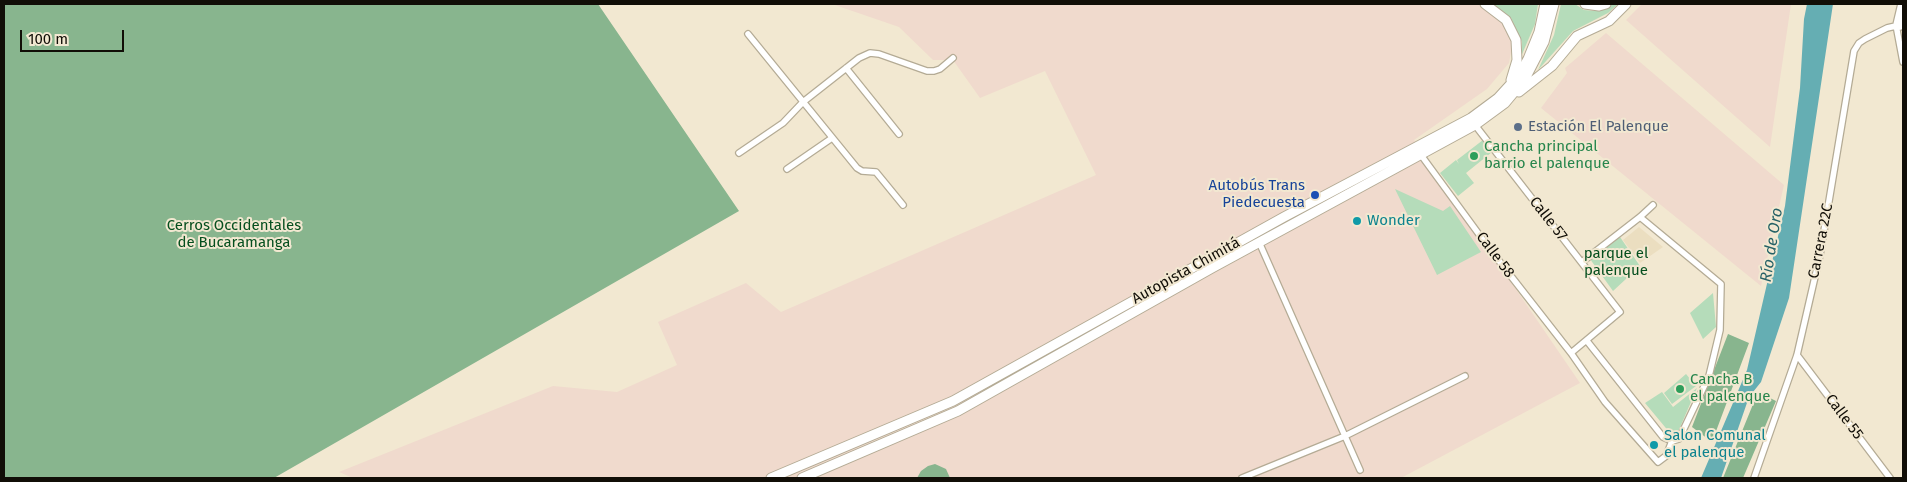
<!DOCTYPE html>
<meta charset="utf-8">
<style>
body{margin:0}
#map{position:relative;width:1907px;height:482px;overflow:hidden;background:#f2e8d1;font-family:"Fira Sans",sans-serif}
canvas{display:block}
.frame{position:absolute;inset:0;border:5px solid #110e07;pointer-events:none}
.scale{position:absolute;left:20px;top:30px;width:104px;height:22px;box-sizing:border-box;border:2px solid #110e07;border-top:0;padding-left:6px;font-size:15px;line-height:18px;white-space:nowrap;color:#110e07;-webkit-text-stroke:4px #f2e8d1;paint-order:stroke}
</style>
<div id="map">
<canvas width="1907" height="482"></canvas>
<div class="frame"></div>
<div class="scale">100 m</div>
</div>
<script>
const g = document.querySelector('canvas').getContext('2d');
g.lineJoin = 'round';
function paint(path, color) {
  g.fillStyle = color;
  g.fill(path, 'evenodd');
}
function toPath(rows) {
  const path = new Path2D();
  for (const r of rows) {
    path.moveTo(r[0], r[1]);
    for (let i = 2; i < r.length; i += 2) path.lineTo(r[i], r[i + 1]);
  }
  return path;
}
function stroke(path, color, width, dash) {
  g.strokeStyle = color;
  g.lineWidth = width;
  g.lineCap = dash ? 'butt' : 'round';
  g.setLineDash(dash || []);
  g.stroke(path);
}
function write(font, color, halo, rows, align = 'center') {
  g.font = font + ' "Fira Sans",sans-serif';
  g.lineWidth = 4;
  g.setLineDash([]);
  g.textBaseline = 'middle';
  g.strokeStyle = halo;
  g.fillStyle = color;
  for (const [text, x, y, turn = 0] of rows) {
    g.save();
    g.translate(x, y);
    g.rotate((+turn || 0) * Math.PI / 180);
    g.textAlign = isNaN(turn) ? turn : align;
    if (halo) g.strokeText(text, 0, 0);
    g.fillText(text, 0, 0);
    g.restore();
  }
}
paint(toPath([
 [1639,227,1663,247,1640,263,1623,240]
]), '#ebdec0');
paint(toPath([
 [832,4,1479,4,1500,18,1513,41,1509,63,1487,89,1414,140,1580,383,1401,478,792,478,791,477,785,478,353,478,339,472,553,386,617,392,677,365,658,322,746,283,781,312,1096,175,1045,71,980,98,953,60,933,60,899,27],
 [1642,4,1791,4,1770,147,1626,20],
 [1606,33,1784,185,1761,286,1541,108,1567,73,1565,68]
]), '#f0dacd');
paint(toPath([
 [1491,4,1538,4,1535,24,1520,59,1522,55,1522,42,1511,18],
 [1561,4,1575,4,1584,10,1597,11,1612,4,1618,4,1608,13,1573,31,1538,70,1554,35],
 [1483,140,1492,152,1466,173,1474,183,1458,196,1440,173,1456,160,1459,164,1457,160],
 [1395,189,1443,211,1450,206,1481,252,1437,275],
 [1620,237,1640,266,1613,291,1590,259],
 [1713,293,1716,327,1703,339,1690,313],
 [1686,374,1696,386,1672,404,1664,393],
 [1697,388,1675,439,1645,403,1662,392,1673,407]
]), '#b5dcba');
paint(toPath([
 [4,4,598,4,739,211,274,478,4,478],
 [1728,334,1749,343,1712,442,1692,427],
 [1758,392,1776,401,1743,478,1723,478],
 [935,464,946,469,950,478,917,478,921,471,928,466]
]), '#88b58e');
paint(toPath([
 [1807,4,1833,4,1789,298,1761,382,1749,397,1721,478,1701,478,1747,370,1785,206,1800,88,1804,19]
]), '#65aeb3');
const minor = toPath([
 [1901,4,1896,25,1903,62],
 [1900,27,1903,14],
 [748,34,857,168,862,171,876,172,903,205],
 [846,68,899,134],
 [1475,125,1620,312,1571,353],
 [739,153,783,123,803,102,859,58,870,53,879,54,927,71,934,71,940,69,953,58],
 [1421,155,1489,248,1571,353,1605,402,1658,462,1666,456,1672,441],
 [787,169,832,138],
 [1259,242,1360,470],
 [1582,262,1640,217,1653,205],
 [1587,341,1663,437,1672,441,1679,439,1709,376,1720,330,1721,284,1640,217],
 [1797,355,1890,478],
 [1242,478,1345,436,1465,376],
 [1754,478,1797,355,1820,255,1854,51,1859,43,1865,39,1887,28,1900,25]
]);
const trunk = toPath([
 [1485,4,1506,20,1516,40,1517,60,1511,80],
 [1585,4,1599,6,1606,4],
 [1519,92,1552,66,1577,36,1609,21,1626,4],
 [771,478,953,401,1284,217,1471,118,1498,98,1519,75,1528,59,1539,32,1545,4],
 [802,478,958,411,1212,268,1475,125,1505,103,1525,79,1544,42,1554,4]
]);
stroke(minor, '#b4ab95', 8);
stroke(trunk, '#b4ab95', 11);
stroke(minor, '#fff', 5.5);
stroke(trunk, '#fff', 9);
for (const [x, y, r, color] of [
 [1518,127,5,"#5c6f8a"],
 [1474,156,5,"#2e9e5b"],
 [1315,195,5,"#1a4fb4"],
 [1357,221,5,"#0f9aa8"],
 [1680,389,5,"#2e9e5b"],
 [1654,445,5,"#0f9aa8"]
]) {
  const dot = new Path2D();
  dot.arc(x, y, r, 0, 2 * Math.PI);
  g.fillStyle = color;
  g.fill(dot);
  stroke(dot, '#f2e8d1', 2);
}
write('15px', '#4e5e75', '#f2e8d1', [
 ["Estación El Palenque",1528,127]
], 'left');
write('15px', '#27864d', '#f2e8d1', [
 ["Cancha principal",1484,147],
 ["barrio el palenque",1484,164],
 ["Cancha B",1690,380],
 ["el palenque",1690,397]
], 'left');
write('15px', '#164399', '#f2e8d1', [
 ["Autobús Trans",1305,186],
 ["Piedecuesta",1305,203]
], 'right');
write('15px', '#110e07', '#f2e8d1', [
 ["Calle 57",1548,219,52],
 ["Carrera 22C",1821,241,-79],
 ["Calle 58",1495,255,53],
 ["Autopista Chimitá",1186,271,-29],
 ["Calle 55",1844,417,53]
]);
write('15px', '#0d838f', '#f2e8d1', [
 ["Wonder",1367,221],
 ["Salon Comunal",1664,436],
 ["el palenque",1664,453]
], 'left');
write('15px', '#054f1e', '#f2e8d1', [
 ["Cerros Occidentales",234,226],
 ["de Bucaramanga",234,243],
 ["parque el",1616,254],
 ["palenque",1616,271]
]);
write('italic 16px', '#256166', '#f2e8d1', [
 ["Río de Oro",1772,245,-81]
]);
</script>
